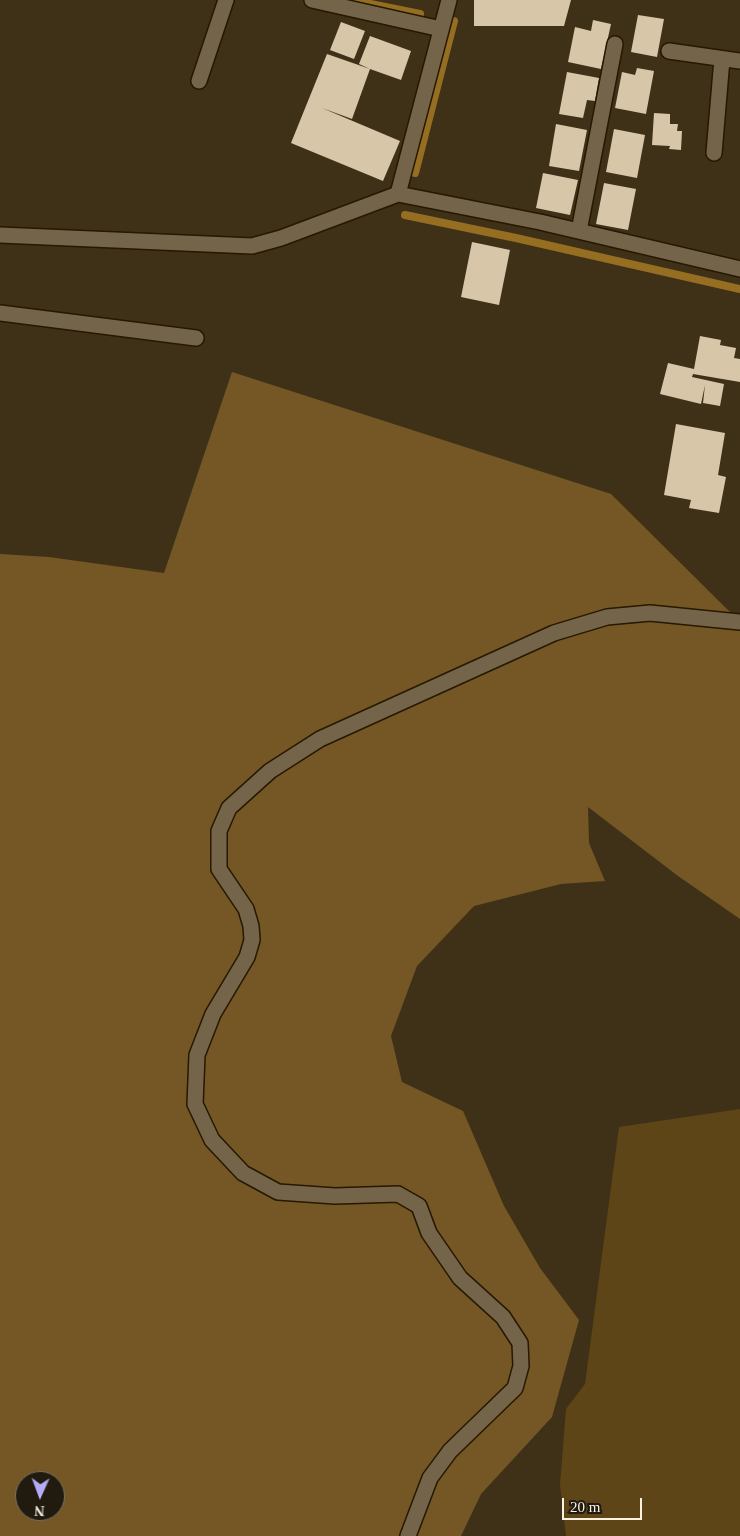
<!DOCTYPE html>
<style>
body{margin:0}
#map{position:relative;width:740px;height:1536px;overflow:hidden;background:#3f3118;font-family:"Times New Roman",serif}
canvas{display:block}
.north{position:absolute;left:15px;top:1471px;width:50px;height:50px;box-sizing:border-box;background:#211a0f;border:1px solid #787063;border-radius:50%;rotate:182deg;font-size:14px;font-weight:700;line-height:20px;text-align:center;color:#faf1e2}
.north::after{content:'';display:block;margin:auto;width:18px;height:22px;background:#b5acf8;clip-path:polygon(50% 0,100% 100%,50% 72%,0 100%)}
.scale{position:absolute;left:562px;top:1498px;width:80px;height:22px;box-sizing:border-box;border:2px solid #faf1e2;border-top:0;padding-left:6px;font-size:15px;line-height:18px;white-space:nowrap;color:#faf1e2;-webkit-text-stroke:4px #211a0f;paint-order:stroke}
</style>
<div id="map">
<canvas width="740" height="1536"></canvas>
<div class="north">N</div>
<div class="scale">20 m</div>
</div>
<script>
const g = document.querySelector('canvas').getContext('2d');
g.lineJoin = 'round';
function paint(path, color) {
  g.fillStyle = color;
  g.fill(path, 'evenodd');
}
function toPath(rows) {
  const path = new Path2D();
  for (const r of rows) {
    path.moveTo(r[0], r[1]);
    for (let i = 2; i < r.length; i += 2) path.lineTo(r[i], r[i + 1]);
  }
  return path;
}
function stroke(path, color, width, dash) {
  g.strokeStyle = color;
  g.lineWidth = width;
  g.lineCap = dash ? 'butt' : 'round';
  g.setLineDash(dash || []);
  g.stroke(path);
}
paint(toPath([
 [740,1109,740,1536,566,1536,560,1485,566,1409,585,1384,619,1127]
]), '#5e4517');
paint(toPath([
 [232,372,611,494,740,622,740,919,678,876,588,807,589,843,605,881,561,884,474,906,417,966,391,1036,402,1082,463,1111,504,1206,540,1268,579,1320,552,1417,481,1494,461,1536,0,1536,0,554,49,557,164,573],
 [25,1481,55,1481,55,1511,25,1511]
]), '#745724');
stroke(toPath([
 [351,0,420,14],
 [415,173,454,21],
 [405,215,516,238,740,289]
]), '#966e21', 8);
paint(toPath([
 [474,0,571,0,564,26,474,26],
 [638,15,664,19,657,57,631,52],
 [593,20,611,24,601,69,568,62,575,27,591,31],
 [341,22,365,31,354,59,330,50],
 [370,36,411,51,401,80,370,69,352,119,322,108,400,141,383,181,291,143,327,54,370,69,359,64],
 [637,68,654,71,646,114,615,108,622,72,635,75],
 [567,72,599,78,595,101,587,100,583,118,559,114],
 [654,113,670,114,670,124,678,124,677,131,682,131,681,150,669,149,670,146,652,145],
 [556,124,587,130,579,171,549,166],
 [614,129,645,135,637,178,606,172],
 [543,173,578,180,570,215,536,208],
 [604,183,636,189,628,230,596,224],
 [472,242,510,250,499,305,461,297],
 [700,336,721,340,720,345,736,348,734,358,740,359,740,382,693,374,692,377,724,384,720,406,703,403,705,385,701,404,660,394,668,363,694,369],
 [676,424,725,433,718,475,726,477,719,513,689,508,691,500,664,495]
]), '#d8c6a9');
const street = toPath([
 [312,0,441,29],
 [669,51,740,61],
 [199,81,226,0],
 [714,153,722,59],
 [398,194,449,0],
 [579,231,615,44],
 [0,235,252,246,281,238,398,194,540,222,740,269],
 [0,313,196,338],
 [408,1536,430,1478,450,1451,515,1388,521,1366,520,1343,503,1317,460,1278,429,1233,419,1206,398,1194,335,1196,278,1192,243,1173,212,1140,195,1104,197,1055,213,1014,247,957,252,940,251,926,246,909,219,869,219,831,229,808,270,771,320,739,554,633,607,617,650,613,740,622]
]);
stroke(street, '#261801', 18);
stroke(street, '#74644a', 15);
</script>
